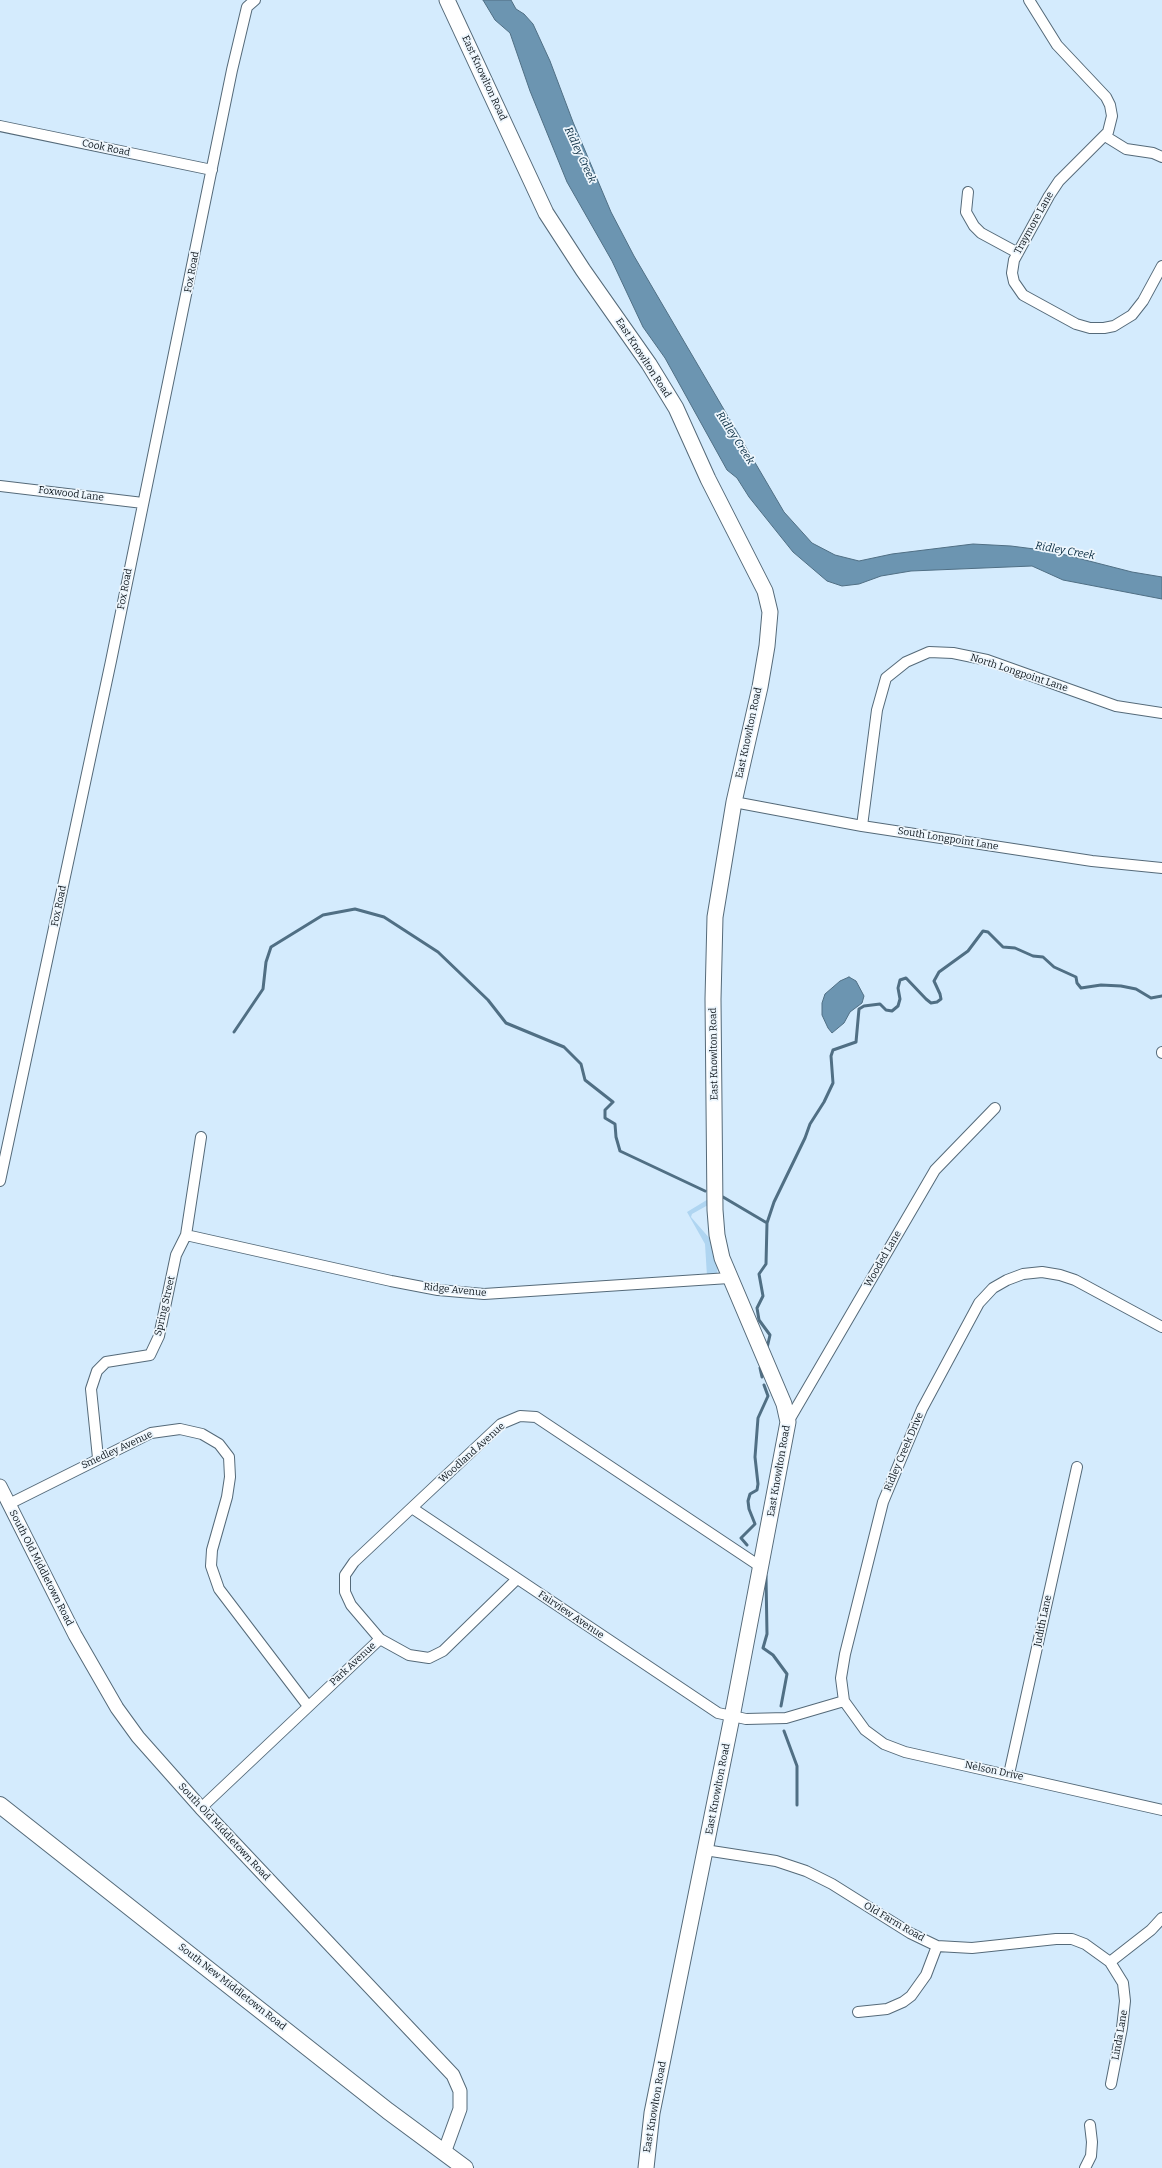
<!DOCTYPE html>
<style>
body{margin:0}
canvas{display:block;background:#d4ebfd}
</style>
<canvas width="1162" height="2168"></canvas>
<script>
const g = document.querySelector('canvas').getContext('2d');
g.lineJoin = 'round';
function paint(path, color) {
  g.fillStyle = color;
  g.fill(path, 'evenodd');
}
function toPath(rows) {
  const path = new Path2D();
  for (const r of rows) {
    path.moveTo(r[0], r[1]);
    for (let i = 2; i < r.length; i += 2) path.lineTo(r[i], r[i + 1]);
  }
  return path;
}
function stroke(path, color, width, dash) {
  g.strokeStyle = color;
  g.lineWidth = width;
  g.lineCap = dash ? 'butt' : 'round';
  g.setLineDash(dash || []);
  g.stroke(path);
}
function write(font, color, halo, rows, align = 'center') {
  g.font = font + ' Bitter,serif';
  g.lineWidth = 3.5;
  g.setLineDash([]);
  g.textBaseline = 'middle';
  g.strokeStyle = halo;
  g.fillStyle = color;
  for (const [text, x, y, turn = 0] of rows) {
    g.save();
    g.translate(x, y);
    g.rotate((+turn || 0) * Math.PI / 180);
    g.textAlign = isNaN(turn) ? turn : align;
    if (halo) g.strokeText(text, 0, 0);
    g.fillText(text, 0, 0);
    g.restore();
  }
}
paint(toPath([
 [710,1198,708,1205,692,1214,691,1217,711,1240,718,1266,717,1274,707,1276,705,1244,687,1212]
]), '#afd5f1');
const water = toPath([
 [483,0,511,0,516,9,524,14,533,24,550,61,573,122,611,212,634,256,784,512,812,543,835,555,859,561,892,554,973,544,1011,546,1050,551,1132,572,1162,577,1162,599,1063,580,1032,566,911,571,881,576,859,584,842,586,827,581,793,552,749,497,737,478,727,470,665,358,643,327,612,261,567,182,530,91,510,33,495,20,483,0],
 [849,977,856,981,864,996,862,1003,850,1012,844,1023,832,1033,828,1028,822,1015,822,1003,825,994,840,981,849,977]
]);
paint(water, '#6c95b1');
stroke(water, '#506f84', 1);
stroke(toPath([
 [234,1032,263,989,266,962,271,947,323,915,355,909,384,917,438,952,488,1000,506,1023,564,1047,581,1064,585,1080,613,1102,605,1110,605,1118,615,1124,616,1137,620,1151,705,1191],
 [723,1197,767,1223],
 [767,1348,770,1335,759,1320,757,1308,763,1296,759,1274,766,1264,767,1223,774,1202,805,1138,810,1124,824,1102,833,1083,831,1056,833,1050,856,1042,859,1009,864,1006,880,1004,886,1010,892,1011,898,1006,900,999,898,988,900,980,906,978,926,999,931,1003,937,1002,941,999,940,994,934,981,939,972,968,951,983,931,988,932,1003,947,1015,948,1033,956,1043,957,1054,967,1076,977,1077,983,1081,988,1101,985,1121,986,1136,989,1151,998,1162,996],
 [760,1368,762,1377],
 [747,1545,741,1538,755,1524,749,1509,748,1501,750,1494,757,1490,758,1484,755,1457,758,1418,768,1396,764,1385],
 [766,1576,767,1634,763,1648,773,1655,787,1674,781,1706],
 [784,1731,797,1766,797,1805]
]), '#506f84', 3);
const minor = toPath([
 [1029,0,1057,45,1106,97,1110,105,1112,116,1108,132,1059,181,1049,196,1014,260,1012,273,1014,282,1023,295,1076,324,1090,328,1104,328,1114,326,1132,315,1143,301,1162,266],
 [0,126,212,170],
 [1105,136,1126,149,1153,153,1162,157],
 [968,192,966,212,974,226,981,233,1018,253],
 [0,486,143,503],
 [734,802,862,826,1092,861,1162,868],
 [862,826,877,710,886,678,906,662,929,652,953,653,987,660,1116,706,1162,713],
 [1162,1052,1162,1053],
 [0,1181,111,661,232,70,247,7,255,0],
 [186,1235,391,1281,438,1290,484,1294,729,1278],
 [788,1422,935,1170,995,1108],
 [98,1458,91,1389,97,1371,106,1362,150,1355,159,1336,176,1255,186,1235,201,1137],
 [9,1504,151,1433,180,1429,202,1434,219,1444,229,1457,230,1477,227,1497,212,1550,211,1566,219,1589,308,1706],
 [412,1508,718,1713,746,1719,786,1718,844,1701,841,1678,845,1654,883,1502,922,1409,979,1303,993,1288,1007,1280,1023,1274,1042,1272,1060,1275,1075,1280,1162,1327],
 [517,1579,443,1651,429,1658,409,1655,380,1639,351,1605,345,1592,345,1575,354,1562,501,1424,520,1416,536,1417,761,1567],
 [844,1701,865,1730,884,1744,905,1752,1162,1810],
 [1009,1774,1077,1467],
 [201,1808,380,1639],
 [705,1850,776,1861,806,1871,832,1884,910,1933,937,1946,972,1948,1056,1939,1072,1939,1085,1944,1110,1962],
 [858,2012,887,2009,903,2002,911,1996,926,1975,937,1946],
 [1111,2084,1122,2028,1125,2001,1123,1983,1110,1962,1151,1930,1162,1918],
 [1085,2168,1091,2156,1092,2142,1090,2125]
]);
const tertiary = toPath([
 [0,1486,75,1635,117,1708,138,1737,201,1808,453,2075,460,2091,460,2109,444,2153]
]);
const secondary = toPath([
 [447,0,546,213,583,270,649,364,676,408,708,479,765,591,770,612,767,646,760,687,734,802,715,917,713,999,715,1210,717,1235,722,1258,784,1404,788,1422,732,1717,652,2113,646,2168]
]);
const primary = toPath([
 [0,1805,388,2111,465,2168]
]);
stroke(minor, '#556a79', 12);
stroke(tertiary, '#556a79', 15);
stroke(secondary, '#556a79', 17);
stroke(primary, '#556a79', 18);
stroke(minor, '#fff', 10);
stroke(tertiary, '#fff', 13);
stroke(secondary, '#fff', 15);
stroke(primary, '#fff', 16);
write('10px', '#0e161c', '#edf6fd', [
 ["East Knowlton Road",484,78,65],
 ["Cook Road",106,148,12],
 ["Traymore Lane",1034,223,-61],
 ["Fox Road",192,272,-79],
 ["East Knowlton Road",643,358,57],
 ["Foxwood Lane",71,494,7],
 ["Fox Road",125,589,-79],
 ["North Longpoint Lane",1019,673,18],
 ["East Knowlton Road",749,733,-78],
 ["South Longpoint Lane",948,839,9],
 ["Fox Road",59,906,-78],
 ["East Knowlton Road",714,1054,-91],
 ["Wooded Lane",883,1259,-60],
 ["Ridge Avenue",455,1290,6],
 ["Spring Street",165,1306,-77],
 ["Smedley Avenue",117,1450,-25],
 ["Ridley Creek Drive",904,1452,-67],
 ["Woodland Avenue",472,1453,-42],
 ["East Knowlton Road",779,1471,-80],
 ["South Old Middletown Road",41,1568,63],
 ["Fairview Avenue",571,1615,34],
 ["Judith Lane",1043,1621,-78],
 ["Park Avenue",353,1664,-43],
 ["Nelson Drive",994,1771,12],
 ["East Knowlton Road",718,1789,-79],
 ["South Old Middletown Road",224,1832,47],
 ["Old Farm Road",894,1922,30],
 ["South New Middletown Road",232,1987,38],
 ["Linda Lane",1120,2035,-80],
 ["East Knowlton Road",655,2107,-80]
]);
write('italic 11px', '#092c41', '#edf6fd', [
 ["Ridley Creek",580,155,65],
 ["Ridley Creek",735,438,57],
 ["Ridley Creek",1065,551,10]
]);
</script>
